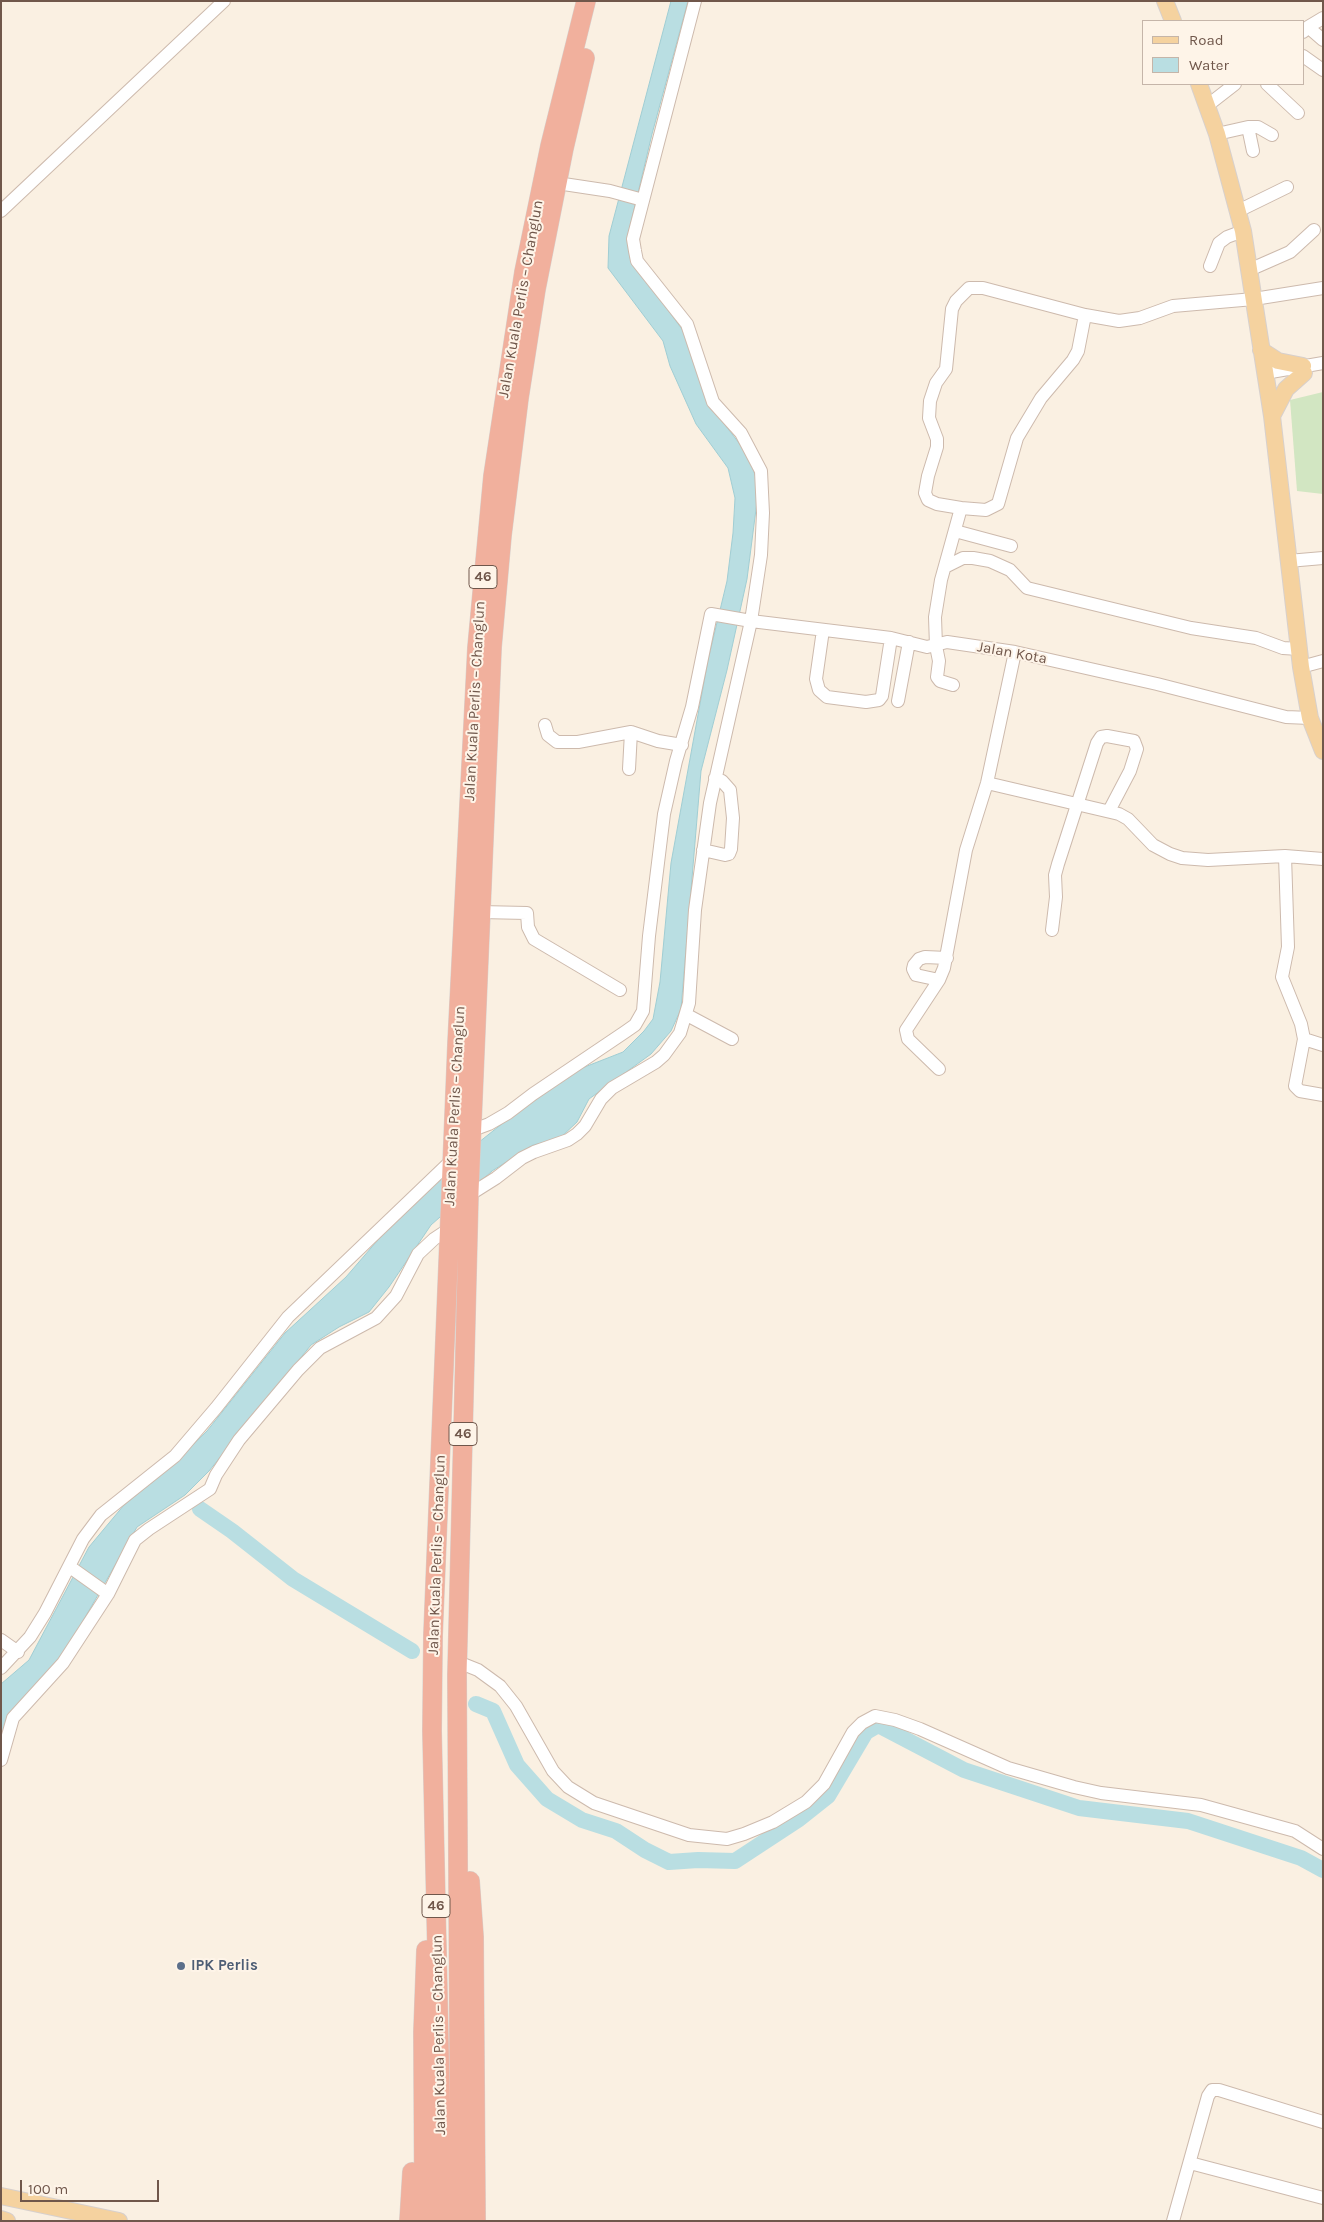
<!DOCTYPE html>
<meta charset="utf-8">
<style>
body{margin:0}
#map{position:relative;width:1324px;height:2222px;overflow:hidden;background:#faf0e2;font-family:Karla,sans-serif}
canvas{display:block}
.frame{position:absolute;inset:0;border:2px solid #70574b;pointer-events:none}
.legend{position:absolute;left:1142px;top:20px;width:162px;height:65px;box-sizing:border-box;background:#fef4e8;border:1px solid #c5b5a9;margin:0;padding:6px 9px;list-style:none;font-size:15px;color:#70574b}
.legend li{display:flex;align-items:center;gap:10px;height:25px}
.legend b{width:25px;border:1px solid #c5b5a9}
.scale{position:absolute;left:20px;top:2180px;width:139px;height:22px;box-sizing:border-box;border:2px solid #70574b;border-top:0;padding-left:6px;font-size:15px;line-height:18px;white-space:nowrap;color:#70574b;-webkit-text-stroke:4px #fef4e8;paint-order:stroke}
</style>
<div id="map">
<canvas width="1324" height="2222"></canvas>
<div class="frame"></div>
<ul class="legend">
<li><b style="height:6px;background:#f5d29f"></b>Road</li>
<li><b style="height:14px;background:#b9dee2"></b>Water</li>
</ul>
<div class="scale">100 m</div>
</div>
<script>
const g = document.querySelector('canvas').getContext('2d');
g.lineJoin = 'round';
function paint(path, color) {
  g.fillStyle = color;
  g.fill(path, 'evenodd');
}
function toPath(rows) {
  const path = new Path2D();
  for (const r of rows) {
    path.moveTo(r[0], r[1]);
    for (let i = 2; i < r.length; i += 2) path.lineTo(r[i], r[i + 1]);
  }
  return path;
}
function stroke(path, color, width, dash) {
  g.strokeStyle = color;
  g.lineWidth = width;
  g.lineCap = dash ? 'butt' : 'round';
  g.setLineDash(dash || []);
  g.stroke(path);
}
function write(font, color, halo, rows, align = 'center') {
  g.font = font + ' Karla,sans-serif';
  g.lineWidth = 4;
  g.setLineDash([]);
  g.textBaseline = 'middle';
  g.strokeStyle = halo;
  g.fillStyle = color;
  for (const [text, x, y, turn = 0] of rows) {
    g.save();
    g.translate(x, y);
    g.rotate((+turn || 0) * Math.PI / 180);
    g.textAlign = isNaN(turn) ? turn : align;
    if (halo) g.strokeText(text, 0, 0);
    g.fillText(text, 0, 0);
    g.restore();
  }
}
paint(toPath([
 [1323,392,1323,494,1297,491,1290,400]
]), '#d2e6c2');
const water = toPath([
 [671,1,688,1,652,134,627,239,630,258,684,332,713,409,748,455,759,486,747,579,727,670,701,771,681,1009,671,1031,651,1054,589,1099,577,1122,559,1139,533,1145,492,1171,431,1225,389,1287,369,1312,339,1327,311,1345,209,1471,185,1495,137,1527,64,1654,1,1739,1,1684,29,1660,89,1547,124,1505,167,1470,207,1431,285,1333,346,1277,396,1219,459,1158,503,1123,577,1070,623,1052,644,1031,653,1019,660,982,671,863,708,660,727,581,733,533,735,498,728,468,696,424,670,366,663,341,608,268,609,236,671,1]
]);
paint(water, '#b9dee2');
stroke(water, '#a0cdd3', 1);
stroke(toPath([
 [200,1509,232,1531,293,1579,412,1651],
 [476,1704,493,1711,517,1765,547,1799,582,1820,616,1831,645,1850,669,1862,698,1860,735,1861,799,1819,828,1796,866,1732,878,1725,964,1770,1079,1808,1188,1821,1301,1858,1323,1870]
]), '#b9dee2', 16);
const minor = toPath([
 [1308,27,1323,18],
 [1303,32,1308,27,1323,40],
 [1303,56,1323,70],
 [1267,84,1298,113],
 [1208,105,1235,84],
 [1248,127,1253,151],
 [1217,134,1248,127,1258,127,1272,135],
 [557,183,610,191,643,200],
 [1,211,224,1],
 [1238,211,1287,187],
 [1210,266,1219,243,1227,237,1243,231],
 [1249,270,1290,252,1314,230],
 [1265,373,1323,363],
 [961,508,937,504,928,500,925,493,928,476,937,447,937,439,929,418,930,401,936,383,946,369,952,309,956,301,969,288,983,288,1085,315,1119,321,1140,318,1173,306,1254,299,1323,288],
 [955,531,1011,546],
 [1288,561,1323,558],
 [945,567,963,558,973,558,990,561,1010,570,1027,588,1191,628,1256,638,1283,648,1299,649],
 [823,630,816,679,819,690,827,697,866,702,879,700,882,696,891,638],
 [1301,667,1323,661],
 [953,685,940,681,937,677,939,661,936,646,935,617,941,580,961,508,986,510,998,504,1017,438,1041,398,1073,360,1078,351,1085,315],
 [898,701,909,642],
 [545,725,548,735,557,742,578,742,631,732,658,741,682,745],
 [629,769,631,732],
 [987,783,1119,814,1128,819,1153,845,1170,854,1182,858,1208,860,1285,856,1323,859],
 [703,850,725,855,729,854,731,849,733,818,730,790,722,781,715,778],
 [1285,856,1288,947,1282,977,1301,1024,1304,1039,1323,1045],
 [480,912,527,913,528,927,534,939,620,990],
 [1052,930,1056,897,1055,875,1058,864,1097,743,1101,737,1107,736,1134,741,1137,749,1130,771,1109,811],
 [939,980,916,975,913,969,914,965,919,959,925,957,947,958],
 [687,1015,732,1039],
 [1304,1039,1295,1086,1300,1091,1323,1095],
 [939,1069,908,1039,906,1030,939,980,944,968,966,850,987,783,1015,652],
 [473,1130,489,1124,508,1113,533,1094,625,1032,635,1025,643,1011,649,936,664,814,676,761,692,707,711,614,751,621,891,638,927,647,947,642,1015,652,1157,684,1286,717,1310,718],
 [469,1195,496,1178,522,1158,534,1152,568,1140,577,1134,585,1126,601,1099,612,1088,656,1062,664,1055,680,1033,689,1003,695,910,710,803,751,621,761,555,763,513,761,471,741,433,713,402,687,324,637,261,635,251,633,239,695,1],
 [70,1567,108,1594],
 [1,1640,18,1652],
 [458,1662,478,1670,500,1686,516,1706,553,1771,568,1787,594,1803,689,1835,727,1839,744,1834,773,1822,806,1802,824,1784,853,1732,862,1723,875,1716,895,1720,920,1729,1008,1768,1074,1787,1101,1793,1201,1805,1295,1831,1323,1849],
 [1,1668,30,1637,45,1613,83,1539,101,1515,175,1456,216,1408,288,1317,452,1160],
 [1,1760,13,1718,63,1663,108,1594,135,1540,149,1529,210,1489,216,1475,239,1440,298,1370,320,1348,376,1318,396,1296,418,1254,434,1239,449,1229],
 [1190,2163,1323,2198],
 [1173,2221,1208,2096,1212,2090,1219,2090,1323,2122]
]);
const major = toPath([
 [1165,1,1173,21],
 [1199,84,1217,134,1243,231,1272,416,1301,667,1310,718,1323,751],
 [1261,350,1278,361,1303,366],
 [1272,416,1286,389,1304,373],
 [1,2196,119,2221],
 [1,2219,7,2221]
]);
const highway = toPath([
 [470,1881,474,1937,476,2221],
 [409,2221,412,2172],
 [424,2221,423,2032,426,1950],
 [443,2221,432,1731,433,1635,457,1045,477,648,493,476,524,272,550,146,586,1],
 [460,2221,457,1675,469,1192,492,647,502,535,519,398,536,289,564,148,585,58]
]);
stroke(minor, '#cdbaad', 14);
stroke(major, '#d7d0cd', 18);
stroke(highway, '#d7d0cd', 20);
stroke(minor, '#fff', 12);
stroke(major, '#f5d29f', 16);
stroke(highway, '#f1b09d', 19);
for (const [x, y, r, color] of [
 [181,1966,5,"#5c6f8a"]
]) {
  const dot = new Path2D();
  dot.arc(x, y, r, 0, 2 * Math.PI);
  g.fillStyle = color;
  g.fill(dot);
  stroke(dot, '#fef4e8', 2);
}
for (const [x, y, w] of [
 [483,577,28],
 [463,1434,28],
 [436,1906,28]
]) {
  const box = new Path2D();
  box.roundRect(x - w / 2, y - 11.5, w, 23, 4);
  g.fillStyle = '#fef4e8';
  g.fill(box);
  stroke(box, '#70574b', 1);
}
write('bold 14px', '#70574b', null, [
 ["46",483,577],
 ["46",463,1434],
 ["46",436,1906]
]);
write('15px', '#70574b', '#fef4e8', [
 ["Jalan Kuala Perlis – Changlun",521,299,-80],
 ["Jalan Kota",1012,653,10],
 ["Jalan Kuala Perlis – Changlun",475,701,-87],
 ["Jalan Kuala Perlis – Changlun",455,1106,-87],
 ["Jalan Kuala Perlis – Changlun",437,1555,-88],
 ["Jalan Kuala Perlis – Changlun",439,2035,-91]
]);
write('bold 15px', '#4e5e75', '#fef4e8', [
 ["IPK Perlis",191,1966]
], 'left');
</script>
